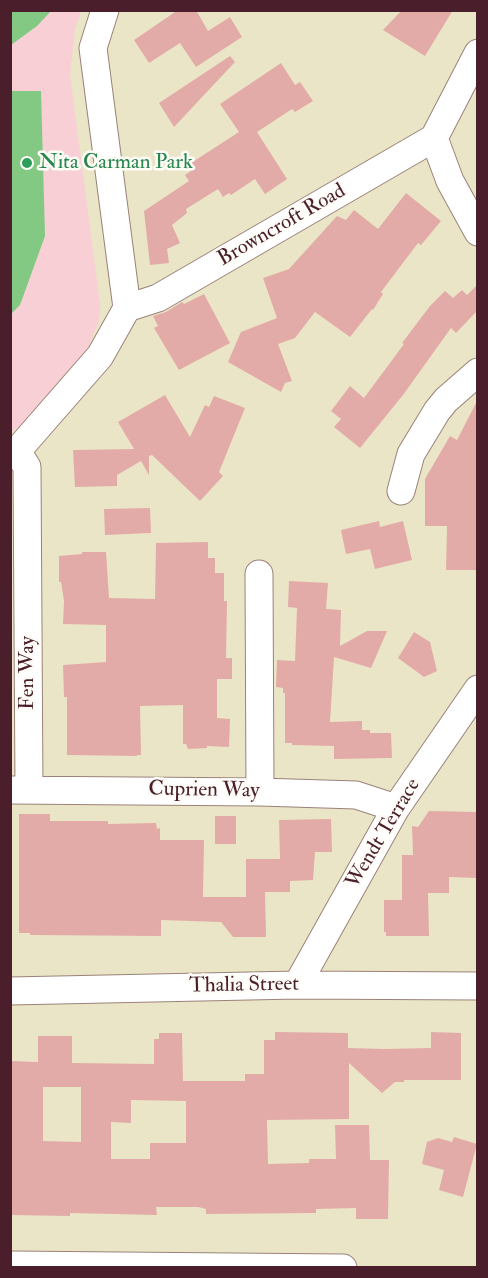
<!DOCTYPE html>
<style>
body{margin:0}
#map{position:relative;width:488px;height:1278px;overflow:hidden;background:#ebe5c7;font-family:"IM FELL Double Pica",serif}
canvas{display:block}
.frame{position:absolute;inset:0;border:12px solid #4a1f2b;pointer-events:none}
</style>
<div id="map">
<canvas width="488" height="1278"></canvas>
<div class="frame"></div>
</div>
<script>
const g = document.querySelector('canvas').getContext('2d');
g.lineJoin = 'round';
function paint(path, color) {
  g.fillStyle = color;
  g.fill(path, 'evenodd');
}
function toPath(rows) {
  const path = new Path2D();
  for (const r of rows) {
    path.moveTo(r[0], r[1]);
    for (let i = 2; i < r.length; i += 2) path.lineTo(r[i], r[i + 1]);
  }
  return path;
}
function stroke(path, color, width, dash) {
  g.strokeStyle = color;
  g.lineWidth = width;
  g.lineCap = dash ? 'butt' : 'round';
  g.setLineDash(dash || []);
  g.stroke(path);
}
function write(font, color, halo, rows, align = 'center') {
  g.font = font + ' "IM FELL Double Pica",serif';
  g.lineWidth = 5;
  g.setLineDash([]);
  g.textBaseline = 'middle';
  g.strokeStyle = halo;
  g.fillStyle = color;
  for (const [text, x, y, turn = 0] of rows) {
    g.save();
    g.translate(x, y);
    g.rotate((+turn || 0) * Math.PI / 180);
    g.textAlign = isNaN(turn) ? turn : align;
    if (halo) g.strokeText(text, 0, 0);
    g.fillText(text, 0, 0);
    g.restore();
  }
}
paint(toPath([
 [11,11,81,11,75,30,70,74,100,304,99,321,89,346,79,363,32,416,11,433]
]), '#f7cfd4');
paint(toPath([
 [11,10,51,10,51,11,37,26,11,45],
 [11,91,41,91,45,236,20,305,11,314]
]), '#83c984');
paint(toPath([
 [178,10,196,10,208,31,230,17,242,37,196,67,180,43,149,63,134,40],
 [402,10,453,10,425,56,383,30],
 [230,56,235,62,174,127,159,103],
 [281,63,295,85,300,82,313,101,295,112,292,109,257,132,287,179,265,194,255,179,231,195,229,193,223,197,218,189,186,209,187,213,172,225,180,243,167,249,169,263,150,265,144,211,189,181,185,175,195,168,191,163,239,132,220,104],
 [406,193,441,221,421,245,418,243,381,292,383,294,373,310,372,309,350,337,315,312,295,338,278,344,292,381,285,383,281,392,228,362,241,332,277,318,263,278,289,269,337,216,346,220,354,210,378,229],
 [477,285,477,311,456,333,451,328,403,395,360,448,334,427,341,419,331,411,350,386,364,398,404,344,402,343,430,306,445,291,453,298,462,290,467,295],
 [204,294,230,343,179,370,154,328,158,326,153,316,166,312,182,302,184,304],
 [165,395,190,437,205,405,209,407,214,396,245,408,219,472,223,476,200,501,152,455,149,456,149,475,141,461,117,475,117,486,75,487,73,450,134,449,118,422],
 [477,401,477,570,446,570,447,526,425,526,425,479,450,436,457,440],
 [150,508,151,533,105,535,104,509],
 [379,521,380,527,403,521,412,560,375,569,370,549,346,554,341,530],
 [208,542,208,558,215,558,215,573,224,573,224,601,227,601,226,658,232,658,232,679,217,679,217,718,230,719,229,747,207,746,207,748,188,749,186,744,183,744,183,705,140,706,141,755,137,755,137,756,67,755,67,697,64,697,63,665,106,662,106,625,63,624,64,601,61,582,59,582,59,556,82,554,82,552,106,552,109,598,155,599,156,543],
 [289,581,328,583,326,609,341,610,340,646,367,631,387,631,371,668,334,657,330,722,362,721,362,730,370,730,370,733,391,733,392,758,334,759,334,746,292,745,292,743,285,743,285,693,283,693,283,688,276,687,277,660,295,661,297,608,288,607],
 [414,632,430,642,437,671,424,677,398,658],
 [429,811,477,812,477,878,449,877,449,893,428,893,429,936,386,936,386,932,384,932,384,900,402,900,402,855,413,855,412,826,418,827],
 [19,814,50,814,50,821,108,821,108,824,156,823,157,829,160,828,160,840,204,840,203,897,246,897,246,859,280,859,279,820,331,819,332,852,315,852,313,880,290,881,290,892,265,892,266,937,233,937,221,922,161,920,161,936,30,935,30,933,19,933],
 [215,816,236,816,236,844,215,844],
 [275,1032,348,1033,348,1048,384,1049,431,1048,431,1032,461,1033,461,1080,404,1080,404,1082,395,1082,382,1093,349,1063,349,1119,267,1120,268,1164,309,1163,309,1159,336,1159,335,1125,369,1125,370,1160,389,1160,388,1219,356,1219,356,1208,316,1209,316,1213,206,1214,206,1209,198,1207,156,1207,157,1215,70,1213,70,1216,10,1215,10,1061,38,1062,38,1036,72,1036,72,1063,154,1064,154,1039,159,1039,159,1033,182,1033,183,1081,245,1081,245,1074,264,1074,264,1040,275,1040],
 [43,1087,81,1087,81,1142,43,1141],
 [131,1100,186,1101,186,1143,150,1143,150,1159,111,1159,111,1122,131,1123],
 [454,1137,477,1144,463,1197,439,1190,444,1170,422,1164,427,1142,438,1138,452,1142]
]), '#e3aba7');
const minor = toPath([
 [478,53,434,138,450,181,478,232],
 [127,308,158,298,434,138],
 [17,451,27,467,29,790],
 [10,455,17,451,100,356,127,308,93,48,105,10],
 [401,491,411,454,437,411,446,400,478,372],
 [259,574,260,792],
 [10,790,260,792,356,795,396,808],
 [297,985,396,808,478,689],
 [10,991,297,985,478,986],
 [10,1265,343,1268]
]);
stroke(minor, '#9a8279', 29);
stroke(minor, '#fff', 27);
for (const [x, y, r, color] of [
 [27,163,6,"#2e9e5b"]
]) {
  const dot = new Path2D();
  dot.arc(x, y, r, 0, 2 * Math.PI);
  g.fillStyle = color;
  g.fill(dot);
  stroke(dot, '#fdfcf7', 2);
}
write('21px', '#27864d', '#fdfcf7', [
 ["Nita Carman Park",39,163]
], 'left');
write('21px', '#4a1f2b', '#fdfcf7', [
 ["Browncroft Road",282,226,-30],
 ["Fen Way",28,673,-90],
 ["Cuprien Way",204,791,1],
 ["Wendt Terrace",384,834,-59],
 ["Thalia Street",244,986,-1]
]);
</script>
